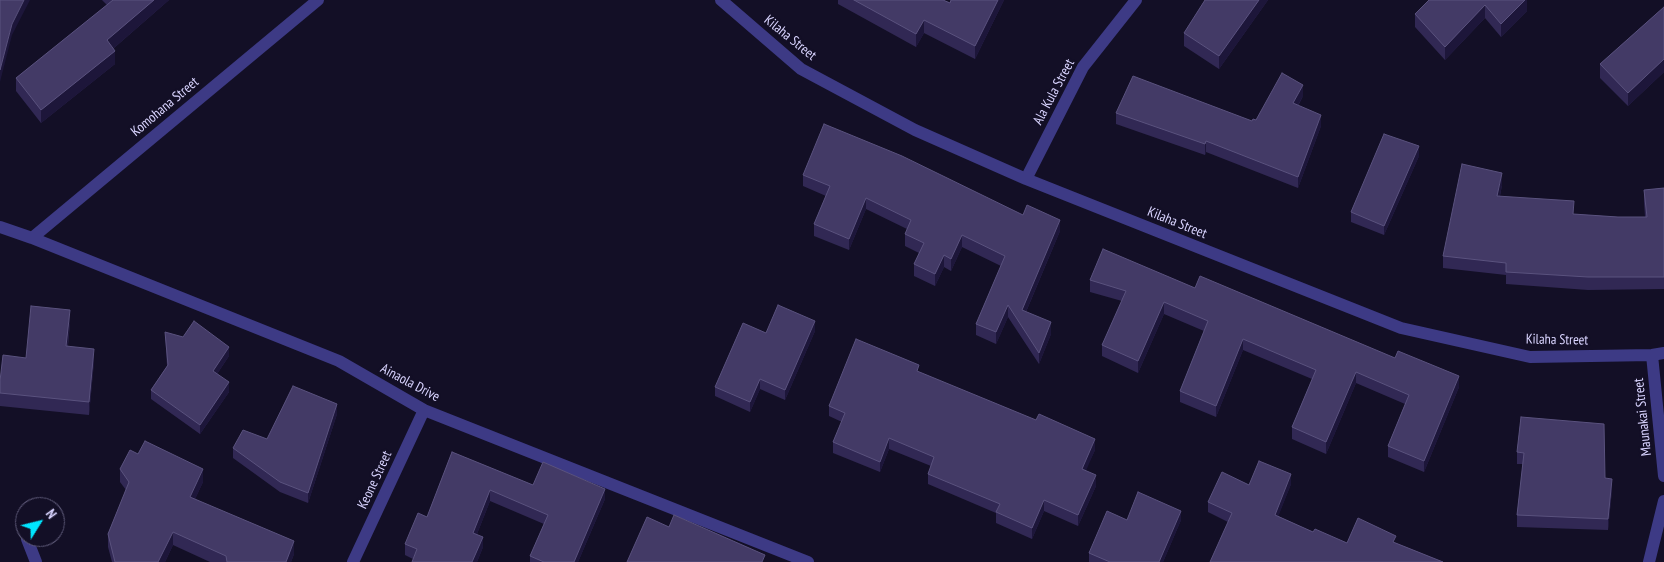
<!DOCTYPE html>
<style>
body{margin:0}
#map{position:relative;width:1664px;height:562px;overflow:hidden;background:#130f26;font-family:"PT Sans Narrow",sans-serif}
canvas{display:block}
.north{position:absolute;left:15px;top:497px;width:50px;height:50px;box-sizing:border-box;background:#130f26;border:1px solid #625e7d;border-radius:50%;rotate:54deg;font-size:14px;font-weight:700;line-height:20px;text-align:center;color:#d9d4ff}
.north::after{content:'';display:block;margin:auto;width:18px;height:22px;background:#00e5ff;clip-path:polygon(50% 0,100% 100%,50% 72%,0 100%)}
</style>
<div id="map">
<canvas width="1664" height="562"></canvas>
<div class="north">N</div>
</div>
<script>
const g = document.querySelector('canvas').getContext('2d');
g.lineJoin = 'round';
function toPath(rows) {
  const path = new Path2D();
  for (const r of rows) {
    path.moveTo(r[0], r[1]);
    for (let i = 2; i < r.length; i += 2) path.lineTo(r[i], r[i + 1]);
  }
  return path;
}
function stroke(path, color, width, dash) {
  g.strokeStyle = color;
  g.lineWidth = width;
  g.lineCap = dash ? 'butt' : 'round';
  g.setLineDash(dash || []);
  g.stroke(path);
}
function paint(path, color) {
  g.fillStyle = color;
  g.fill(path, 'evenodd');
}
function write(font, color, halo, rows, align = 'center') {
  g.font = font + ' "PT Sans Narrow",sans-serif';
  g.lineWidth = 4.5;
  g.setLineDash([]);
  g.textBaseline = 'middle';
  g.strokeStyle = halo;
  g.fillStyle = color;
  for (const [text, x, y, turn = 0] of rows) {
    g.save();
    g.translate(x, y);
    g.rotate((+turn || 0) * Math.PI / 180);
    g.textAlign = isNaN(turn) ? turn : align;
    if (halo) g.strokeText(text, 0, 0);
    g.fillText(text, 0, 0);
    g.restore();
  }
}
stroke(toPath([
 [721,0,801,69,915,130,1026,179,1401,328,1530,357,1652,355,1664,353],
 [1026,179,1083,67,1136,0],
 [0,227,32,238,339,361,424,410,808,562],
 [32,238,318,0],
 [1652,355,1664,476],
 [27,539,36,562],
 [353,562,424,410],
 [1649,562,1664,501]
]), '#3d3a85', 12);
paint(toPath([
 [102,0,169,0,114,48,115,64,41,123,16,91,16,78,107,5],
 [838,0,943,0,950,3,951,0,1004,0,975,59,924,33,916,47,838,4],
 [1205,0,1268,0,1219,69,1184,46,1184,33],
 [1527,0,1527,11,1501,37,1485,18,1445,60,1415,27,1415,14],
 [1664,7,1664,72,1628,106,1600,78,1600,64],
 [1303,96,1298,106,1321,126,1298,188,1206,152,1205,155,1116,124,1116,113,1252,121,1256,120],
 [1419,156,1384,235,1351,222,1351,212],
 [803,175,1023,215,1060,231,1026,312,1051,334,1039,364,1008,317,996,344,976,335,976,324,1001,266,962,247,951,271,944,267,935,286,914,276,914,264,919,253,905,246,905,234,907,229,866,209,849,250,814,236,814,224,826,196,803,186],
 [1502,185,1500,196,1574,214,1618,217,1645,217,1644,202,1644,190,1664,188,1664,289,1588,290,1506,284,1506,275,1443,268,1443,256],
 [1090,280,1195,288,1459,387,1424,472,1388,457,1388,446,1405,404,1356,383,1326,454,1292,439,1292,427,1312,379,1243,350,1216,417,1180,402,1180,391,1204,331,1164,314,1138,373,1102,356,1102,345,1122,301,1090,292],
 [70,323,68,346,94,362,89,415,0,406,0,381,26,358],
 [815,331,785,400,760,389,750,412,715,396,715,387,766,333],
 [165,332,229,356,217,374,229,392,200,434,151,399,151,390,167,366],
 [919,372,1095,450,1085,471,1096,486,1078,526,1044,511,1032,539,996,523,996,513,928,484,928,474,931,466,889,449,880,472,833,453,833,442,842,422,829,416,829,406],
 [337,414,308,503,280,492,233,458,233,448,267,439],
 [1521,417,1605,478,1612,490,1608,530,1517,527,1517,515,1523,464,1517,464,1517,452],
 [452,452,533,485,605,499,578,562,530,562,530,556,544,524,490,501,477,534,483,547,477,562,412,562,413,559,405,555,405,544,427,517],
 [120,469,203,482,195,499,294,554,291,562,210,562,173,545,165,562,112,562,108,547,108,534,126,490,120,482],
 [1291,484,1278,516,1313,532,1347,543,1396,543,1443,562,1228,522,1208,512,1208,502,1249,485],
 [1127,520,1181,520,1163,562,1089,562,1089,553]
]), '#312854');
paint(toPath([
 [24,0,30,0,12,35,0,82,0,70,12,24],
 [154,0,169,0,107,54,107,40],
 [998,0,1004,0,975,59,975,46],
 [1259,0,1268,0,1219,69,1219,56],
 [1525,0,1527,0,1527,11,1501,37,1501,24],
 [1485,5,1485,18,1445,60,1445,47],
 [924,20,924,33,916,47,916,34],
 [115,51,115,64,41,123,41,110],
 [1664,59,1664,72,1628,106,1628,93],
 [1303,85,1303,96,1293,114,1293,103],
 [1321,115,1321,126,1298,188,1298,177],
 [1206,141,1206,152,1205,155,1205,144],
 [1419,146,1419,156,1384,235,1384,226],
 [1502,173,1502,185,1497,208,1497,196],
 [866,198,866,209,849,250,849,239],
 [1060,220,1060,231,1022,321,1022,310],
 [962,235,962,247,951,271,951,259],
 [944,255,944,267,935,286,935,274],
 [1164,302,1164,314,1138,373,1138,361],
 [1008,305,1008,317,996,344,996,332],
 [70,310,70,323,66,359,66,346],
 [815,321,815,331,785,400,785,390],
 [1051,322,1051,334,1039,364,1039,353],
 [1243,339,1243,350,1216,417,1216,406],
 [229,347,229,356,213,380,213,371],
 [94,349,94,362,89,415,89,402],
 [1356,372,1356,383,1326,454,1326,442],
 [1459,376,1459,387,1424,472,1424,461],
 [760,379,760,389,750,412,750,402],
 [229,382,229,392,200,434,200,425],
 [337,404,337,414,308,503,308,493],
 [889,438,889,449,880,472,880,462],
 [1095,439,1095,450,1082,480,1082,469],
 [203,469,203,482,190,510,190,497],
 [1291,474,1291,484,1275,525,1275,515],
 [1096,475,1096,486,1078,526,1078,515],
 [1612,479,1612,490,1608,530,1608,519],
 [605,489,605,499,578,562,574,562],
 [490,490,490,501,473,544,473,533],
 [1044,500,1044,511,1032,539,1032,528],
 [1181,511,1181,520,1163,562,1159,562],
 [173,532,173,545,165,562,158,562],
 [483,537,483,547,477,562,472,562],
 [294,541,294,554,291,562,286,562]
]), '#1d163a');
const building = toPath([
 [0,0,24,0,12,24,0,70,0,0],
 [113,0,154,0,107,40,115,51,41,110,16,78,113,0],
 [854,0,943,0,950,3,951,0,998,0,975,46,924,20,916,34,854,0],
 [1205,0,1259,0,1219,56,1184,33,1205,0],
 [1429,0,1525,0,1501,24,1485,5,1445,47,1415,14,1429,0],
 [1664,7,1664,59,1628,93,1600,64,1664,7],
 [1282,73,1303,85,1293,103,1321,115,1298,177,1206,141,1205,144,1116,113,1133,76,1252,121,1253,119,1256,120,1282,73],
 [824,124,902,156,1023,215,1027,205,1060,220,1022,310,1051,322,1039,353,1008,305,996,332,976,324,1005,256,962,235,951,259,944,255,935,274,914,264,924,243,905,234,911,220,866,198,849,239,814,224,830,186,803,175,824,124],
 [1384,134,1419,146,1384,226,1351,212,1384,134],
 [1462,164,1502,173,1497,196,1574,201,1573,214,1618,217,1647,217,1644,190,1664,188,1664,277,1588,277,1506,272,1506,263,1443,256,1462,164],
 [1103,249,1195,288,1200,276,1395,358,1398,351,1459,376,1424,461,1388,446,1409,395,1356,372,1326,442,1292,427,1316,370,1243,339,1216,406,1180,391,1208,321,1164,302,1138,361,1102,345,1126,291,1090,280,1103,249],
 [778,305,815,321,785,390,760,379,750,402,715,387,743,323,766,333,778,305],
 [31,306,70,310,66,346,94,349,89,402,0,393,0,381,3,355,26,358,31,306],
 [194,321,229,347,213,371,229,382,200,425,151,390,168,365,165,332,183,337,194,321],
 [856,339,919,365,917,371,1036,420,1039,414,1095,439,1082,469,1096,475,1078,515,1044,500,1032,528,996,512,1000,504,928,474,934,457,889,438,880,462,833,442,845,413,829,406,856,339],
 [293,386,337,404,308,493,280,482,233,448,243,430,267,439,293,386],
 [1521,417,1604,424,1605,478,1612,479,1608,519,1517,515,1524,453,1517,452,1521,417],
 [145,441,203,469,190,497,294,541,286,562,227,562,226,556,173,532,158,562,115,562,108,534,129,482,120,469,130,450,138,454,145,441],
 [452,452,533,485,543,462,605,489,574,562,544,562,530,556,548,515,490,490,473,533,483,537,472,562,412,562,417,549,405,544,418,513,427,517,452,452],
 [1259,461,1291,474,1275,515,1313,532,1315,529,1347,543,1358,518,1396,536,1393,542,1443,562,1210,562,1232,513,1208,502,1222,472,1249,485,1259,461],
 [1138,492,1181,511,1159,562,1110,562,1089,553,1107,511,1127,520,1138,492],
 [674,515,765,555,762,562,627,562,647,517,669,527,674,515]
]);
paint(building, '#433a66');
stroke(building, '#5a527e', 1);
write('14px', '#d9d4ff', '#130f26', [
 ["Kilaha Street",790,38,39],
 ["Ala Kula Street",1054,92,-62],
 ["Komohana Street",165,107,-40],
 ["Kilaha Street",1177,223,22],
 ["Kilaha Street",1557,340,1],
 ["Ainaola Drive",410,383,28],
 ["Maunakai Street",1643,417,-96],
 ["Keone Street",375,480,-65]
]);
</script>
